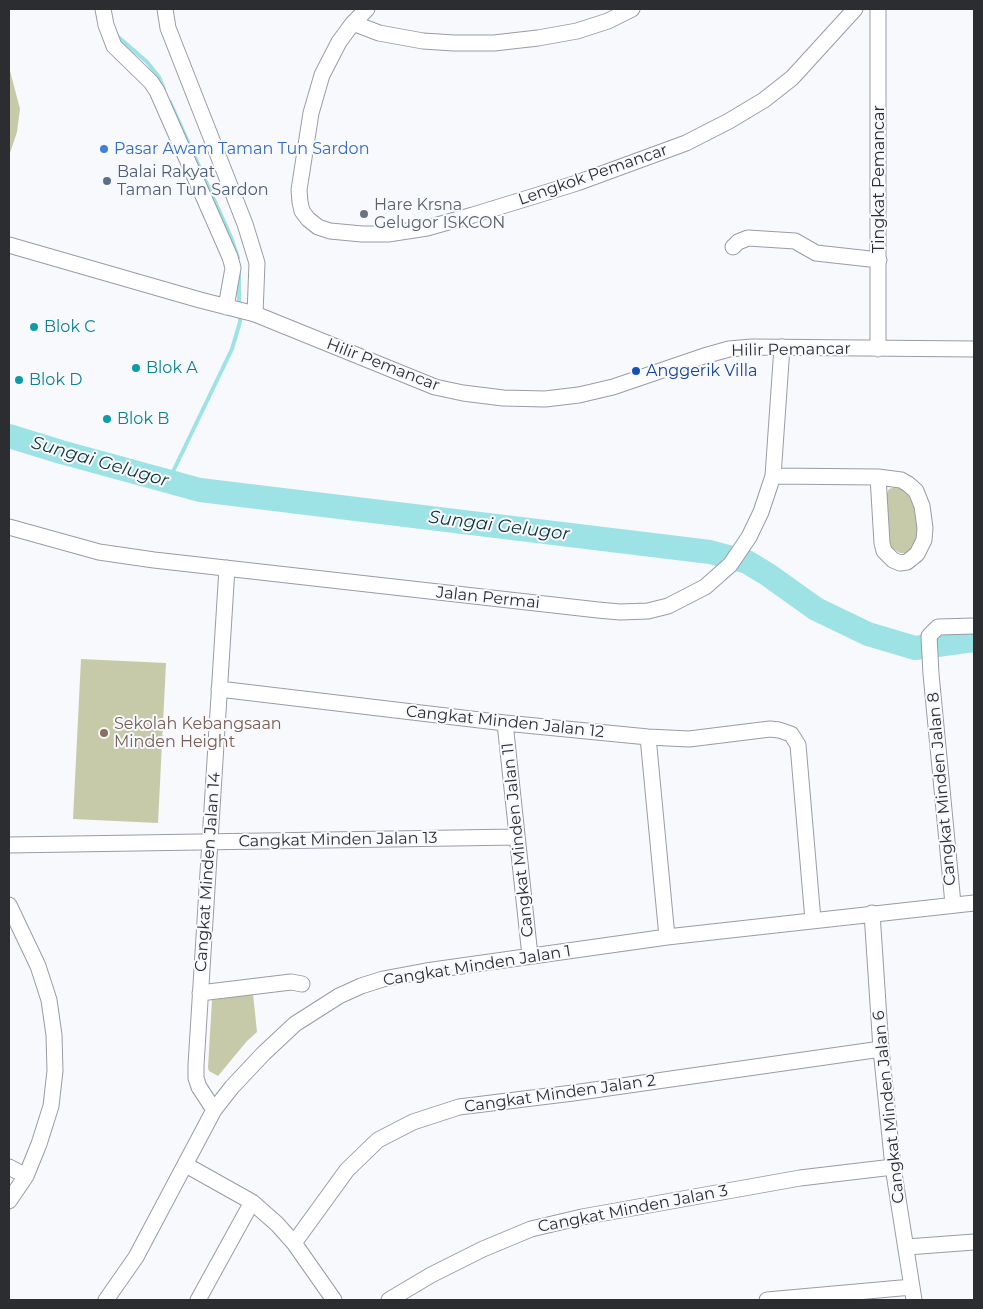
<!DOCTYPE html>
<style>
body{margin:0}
#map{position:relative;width:983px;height:1309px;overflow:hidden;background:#f7f9fd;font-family:Montserrat,sans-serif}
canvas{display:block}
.frame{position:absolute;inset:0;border:10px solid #2b2d31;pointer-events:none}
</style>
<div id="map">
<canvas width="983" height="1309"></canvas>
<div class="frame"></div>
</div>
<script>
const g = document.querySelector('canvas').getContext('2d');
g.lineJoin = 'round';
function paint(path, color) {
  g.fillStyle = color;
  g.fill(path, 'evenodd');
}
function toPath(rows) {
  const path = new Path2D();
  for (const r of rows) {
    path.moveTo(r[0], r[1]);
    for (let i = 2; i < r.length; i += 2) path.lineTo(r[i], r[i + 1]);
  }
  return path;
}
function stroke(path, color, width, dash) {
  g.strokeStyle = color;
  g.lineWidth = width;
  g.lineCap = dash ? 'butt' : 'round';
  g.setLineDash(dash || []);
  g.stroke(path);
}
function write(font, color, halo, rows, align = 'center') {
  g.font = font + ' Montserrat,sans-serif';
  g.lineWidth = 4;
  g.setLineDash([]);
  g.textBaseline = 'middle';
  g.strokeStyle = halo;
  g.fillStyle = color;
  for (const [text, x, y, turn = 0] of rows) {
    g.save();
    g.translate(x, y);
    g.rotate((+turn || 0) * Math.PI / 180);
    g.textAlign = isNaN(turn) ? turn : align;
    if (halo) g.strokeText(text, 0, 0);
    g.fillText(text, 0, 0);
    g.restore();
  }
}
paint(toPath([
 [9,67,20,109,17,132,9,156],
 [898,486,906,491,916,510,918,526,917,536,914,547,907,553,900,553,892,548,888,541,885,497,889,489],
 [81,659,166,663,158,823,73,819],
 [253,994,257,1032,247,1041,218,1076,209,1071,208,1068,212,1000]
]), '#c7caa8');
stroke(toPath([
 [116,35,147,62,159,77,164,89],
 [170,102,231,237,238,258],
 [239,273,239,306],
 [168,482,232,349,240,322,240,313]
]), '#9de3e6', 4);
stroke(toPath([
 [9,436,61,452,200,490,710,552,747,562,767,574,816,609,868,634,915,648,974,640]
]), '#9de3e6', 24);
const minor = toPath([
 [103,9,106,25,114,46,151,82,157,91,230,257,233,268,226,307],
 [165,9,168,28,245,224,257,263,255,314],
 [367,9,353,23,339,42,322,75,311,113,299,190,300,202,302,211,308,219,318,227,330,231,362,234,388,234,427,228,473,215,577,183,686,143,729,121,764,100,792,78,855,9],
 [878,9,878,349],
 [353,23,379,33,423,41,454,43,494,43,538,38,577,31,608,21,632,9],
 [9,245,200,300,255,314,435,387,463,393,503,398,545,399,579,395,613,387,704,356,729,349,752,347,974,349],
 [733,247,738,242,748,238,795,241,816,253,879,260],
 [773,476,878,477,901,480,908,484,916,491,922,506,925,528,924,540,917,554,907,562,900,563,893,560,884,551,882,543,878,477],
 [9,527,99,552,154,560,598,610,620,612,648,611,668,606,705,587,730,565,749,537,761,512,773,476,782,347],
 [219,689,505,723,648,737,689,739,770,729,779,730,791,734,798,745,813,920],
 [505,723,530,956],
 [648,737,667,937],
 [9,845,517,837],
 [953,904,931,674,929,636,938,627,974,626],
 [9,905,38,966,49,1000,54,1035,55,1071,51,1106,39,1144,26,1176,9,1201],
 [872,913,881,1049,893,1167,914,1300],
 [200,993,291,982,302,984],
 [214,1110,199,1087,196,1078,196,1065,227,568],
 [186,1165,252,1202,277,1224,294,1243,334,1300],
 [9,1167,26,1176],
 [294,1243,347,1170,378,1140,413,1122,459,1107,573,1093,881,1049],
 [907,1247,974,1242],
 [106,1300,136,1257,214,1110,232,1087,263,1054,295,1024,339,996,361,986,383,979,426,971,667,937,974,903],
 [198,1300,252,1202],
 [389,1300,431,1275,483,1249,531,1229,582,1217,800,1178,893,1167],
 [767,1300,912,1287]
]);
stroke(minor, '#989ca6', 17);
stroke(minor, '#fff', 15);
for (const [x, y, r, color] of [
 [104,149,5,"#3f7fe0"],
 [107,181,5,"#5c6f8a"],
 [364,214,5,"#6b7280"],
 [34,327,5,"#0f9aa8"],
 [136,368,5,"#0f9aa8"],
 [636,371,5,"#1a4fb4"],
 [19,380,5,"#0f9aa8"],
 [107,419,5,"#0f9aa8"],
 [104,733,5,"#8d6e63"]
]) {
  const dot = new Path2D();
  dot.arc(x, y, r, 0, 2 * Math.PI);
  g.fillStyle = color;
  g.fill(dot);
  stroke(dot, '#f7f9fd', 2);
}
write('16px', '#366cbe', '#f7f9fd', [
 ["Pasar Awam Taman Tun Sardon",114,149]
], 'left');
write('16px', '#4e5e75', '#f7f9fd', [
 ["Balai Rakyat",117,172],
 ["Taman Tun Sardon",117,190]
], 'left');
write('16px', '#2b2d31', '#f7f9fd', [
 ["Lengkok Pemancar",593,175,-19],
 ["Tingkat Pemancar",879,179,-90],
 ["Hilir Pemancar",791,350,-1],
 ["Hilir Pemancar",383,365,21],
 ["Jalan Permai",488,598,6],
 ["Cangkat Minden Jalan 12",505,722,6],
 ["Cangkat Minden Jalan 8",942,789,-95],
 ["Cangkat Minden Jalan 13",338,840,-1],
 ["Cangkat Minden Jalan 11",518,840,-96],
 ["Cangkat Minden Jalan 14",208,872,-86],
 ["Cangkat Minden Jalan 1",477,966,-9],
 ["Cangkat Minden Jalan 2",560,1094,-8],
 ["Cangkat Minden Jalan 6",889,1107,-96],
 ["Cangkat Minden Jalan 3",633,1209,-11]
]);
write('16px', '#5b616d', '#f7f9fd', [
 ["Hare Krsna",374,205],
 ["Gelugor ISKCON",374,223]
], 'left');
write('16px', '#0d838f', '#f7f9fd', [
 ["Blok C",44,327],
 ["Blok A",146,368],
 ["Blok D",29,380],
 ["Blok B",117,419]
], 'left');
write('16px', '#164399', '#f7f9fd', [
 ["Anggerik Villa",646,371]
], 'left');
write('16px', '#785e54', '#f7f9fd', [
 ["Sekolah Kebangsaan",114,724],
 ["Minden Height",114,742]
], 'left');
write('italic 18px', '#103335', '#f7f9fd', [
 ["Sungai Gelugor",100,462,16],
 ["Sungai Gelugor",499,526,7]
]);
</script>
